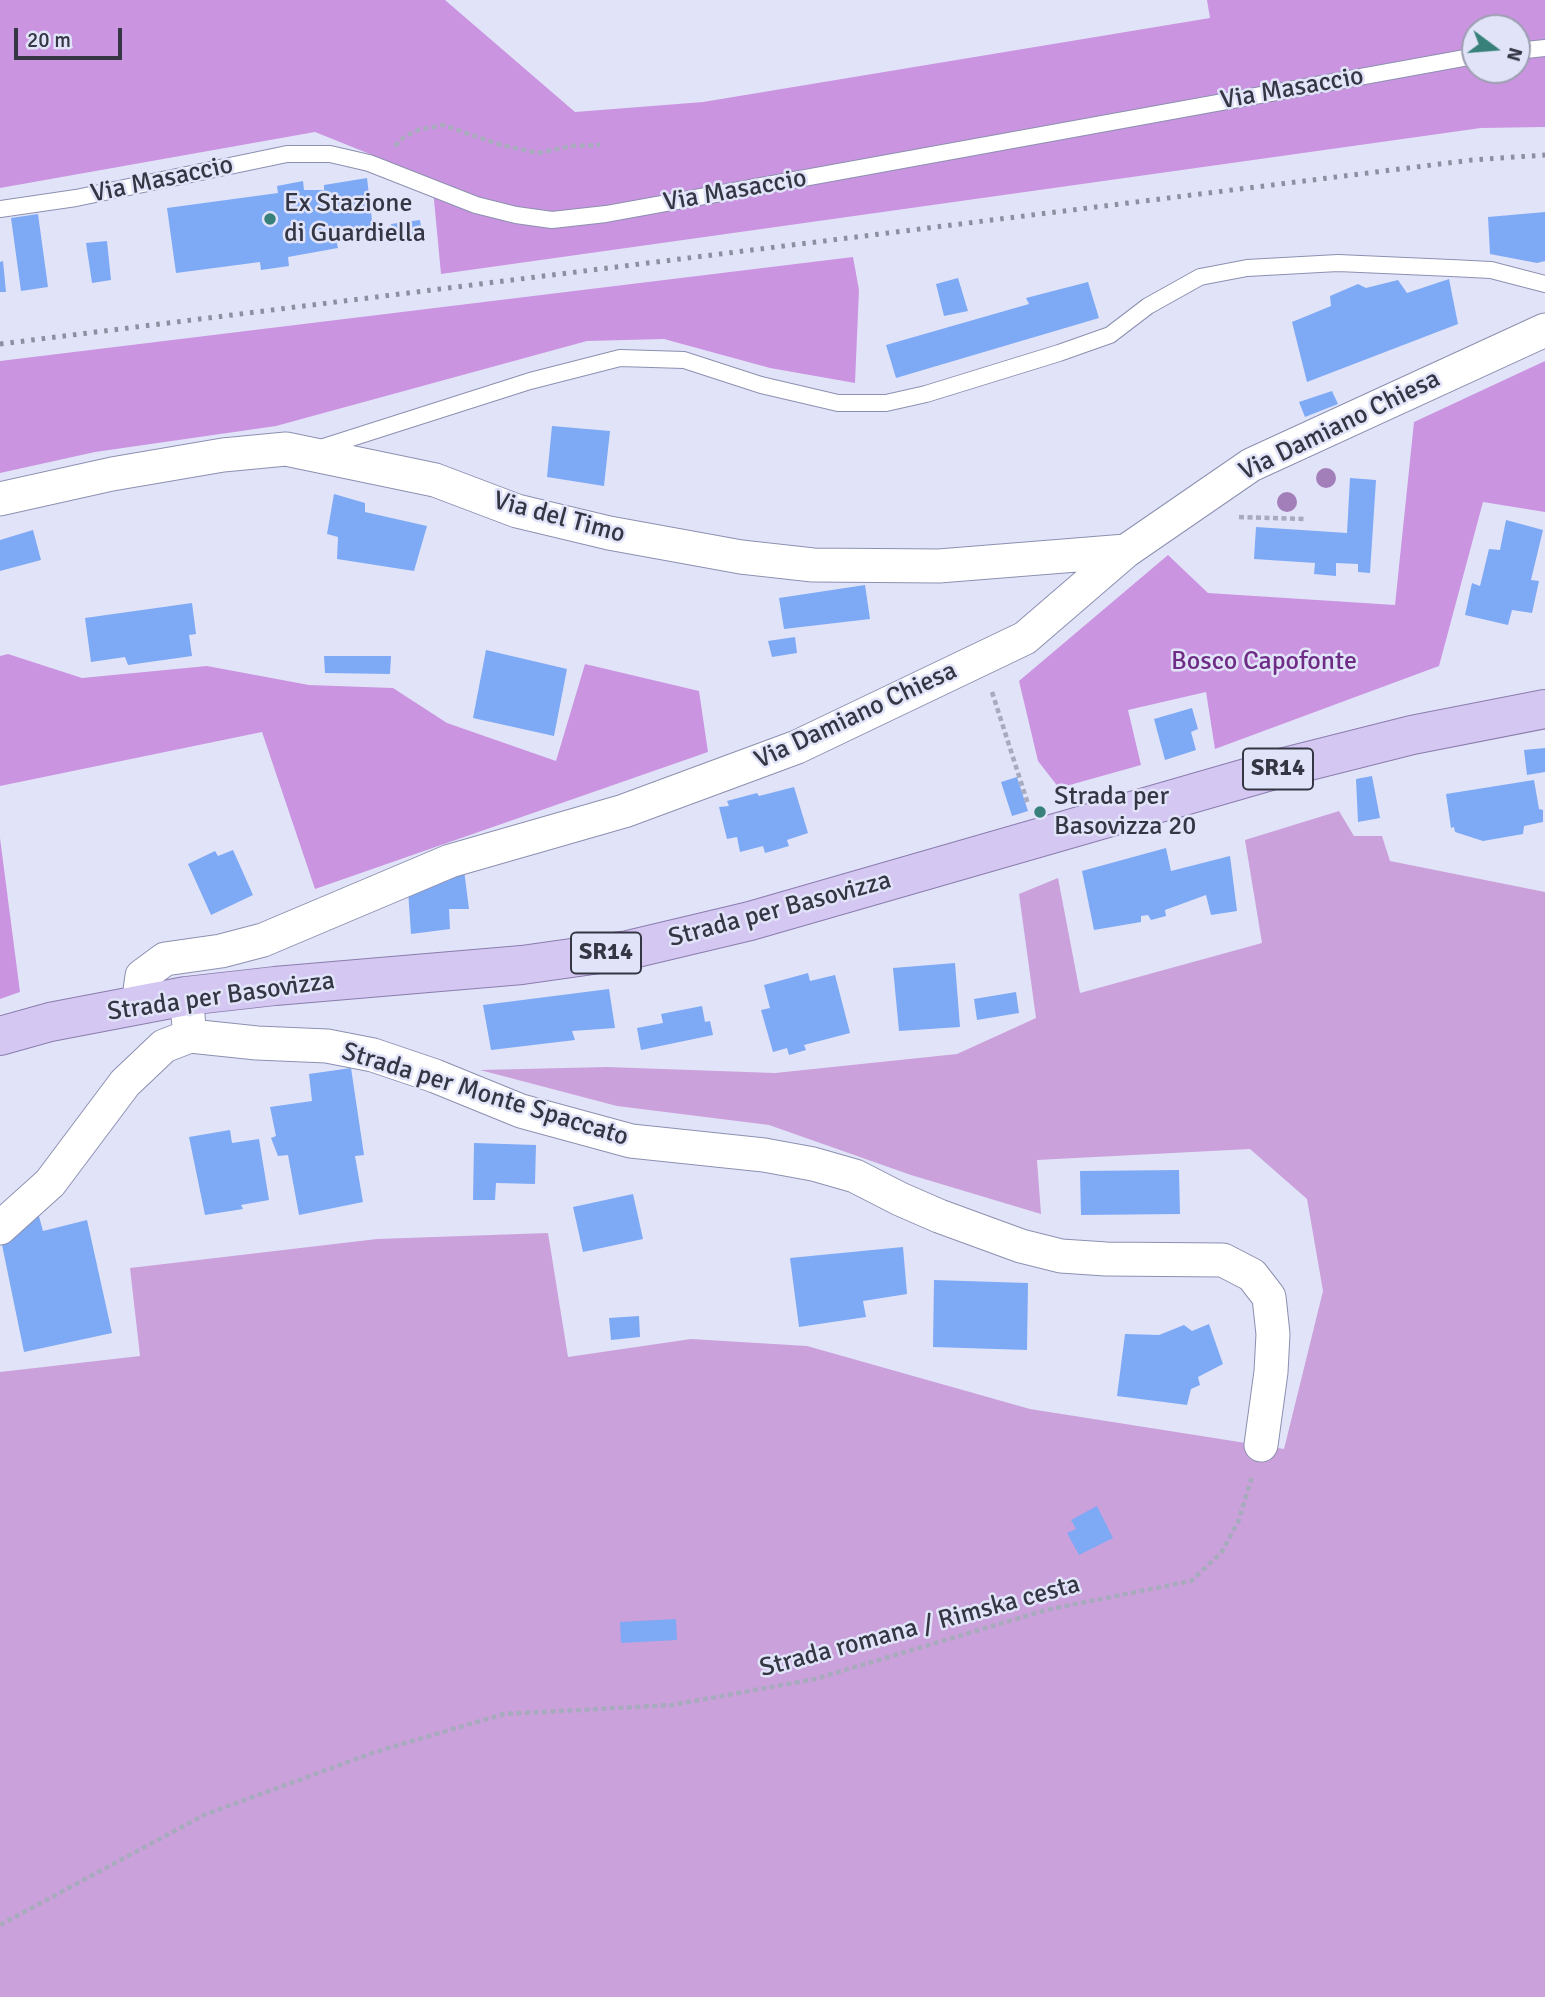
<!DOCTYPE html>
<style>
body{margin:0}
#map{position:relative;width:1545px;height:1997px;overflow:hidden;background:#e1e4f9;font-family:Signika,sans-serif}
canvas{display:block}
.north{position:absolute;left:1461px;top:14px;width:70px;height:70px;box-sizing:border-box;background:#e1e4f9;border:2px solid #9c9eb1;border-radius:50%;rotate:106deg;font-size:19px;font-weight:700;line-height:28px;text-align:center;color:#353644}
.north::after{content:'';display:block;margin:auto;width:24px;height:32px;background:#38807a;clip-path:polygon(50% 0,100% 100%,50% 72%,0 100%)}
.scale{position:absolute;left:14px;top:28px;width:108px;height:32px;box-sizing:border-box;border:4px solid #353644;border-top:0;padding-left:9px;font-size:21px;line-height:24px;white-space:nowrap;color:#353644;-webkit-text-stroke:5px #e1e4f9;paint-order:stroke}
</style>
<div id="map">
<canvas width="1545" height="1997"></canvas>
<div class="north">N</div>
<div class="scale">20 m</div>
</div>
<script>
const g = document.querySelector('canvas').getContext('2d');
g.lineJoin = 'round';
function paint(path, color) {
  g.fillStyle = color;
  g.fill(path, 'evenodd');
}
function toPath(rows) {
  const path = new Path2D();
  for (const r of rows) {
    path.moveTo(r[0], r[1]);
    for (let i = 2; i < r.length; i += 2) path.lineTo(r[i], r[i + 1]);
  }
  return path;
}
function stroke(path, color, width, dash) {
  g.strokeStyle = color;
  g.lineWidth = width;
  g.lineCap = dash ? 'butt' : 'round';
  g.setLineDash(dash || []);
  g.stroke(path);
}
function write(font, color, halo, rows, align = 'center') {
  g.font = font + ' Signika,sans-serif';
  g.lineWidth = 5;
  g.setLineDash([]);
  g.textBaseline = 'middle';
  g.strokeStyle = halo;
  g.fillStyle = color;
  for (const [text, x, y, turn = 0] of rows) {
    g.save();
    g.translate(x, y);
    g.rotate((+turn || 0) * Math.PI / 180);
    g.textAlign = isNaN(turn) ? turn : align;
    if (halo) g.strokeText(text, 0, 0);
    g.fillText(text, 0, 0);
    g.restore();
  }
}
paint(toPath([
 [1339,811,1354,836,1382,836,1390,861,1545,892,1545,1997,0,1997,0,1372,140,1356,130,1268,377,1239,548,1233,568,1357,691,1339,807,1346,1030,1409,1284,1449,1323,1291,1307,1199,1250,1149,1037,1160,1041,1214,911,1175,769,1125,617,1106,480,1070,607,1067,775,1073,957,1054,1036,1018,1019,894,1058,878,1080,993,1262,943,1245,840]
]), '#cba1db');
paint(toPath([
 [0,0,445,0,575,112,703,102,1210,18,1207,0,1545,0,1545,127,1481,128,441,274,432,179,315,132,0,188],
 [1475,28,1517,28,1517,70,1475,70],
 [853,257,859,290,855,383,770,368,664,339,587,341,276,426,95,452,0,473,0,361],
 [1545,361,1545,512,1483,502,1439,666,1215,749,1206,692,1128,710,1141,765,1059,788,1038,761,1019,681,1168,555,1208,593,1395,605,1414,422],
 [8,654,82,678,207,666,309,685,393,688,447,723,556,761,585,664,699,691,708,752,315,889,262,732,0,786,0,656],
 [0,838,20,992,0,999]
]), '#cb94e0');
paint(toPath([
 [367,178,373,229,335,235,338,248,288,257,289,266,261,270,260,262,176,273,167,208,278,193,277,186,303,181,304,190,324,190,324,185],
 [1545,212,1545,261,1537,263,1490,254,1488,217],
 [38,214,48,287,21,291,11,218],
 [420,220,423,240,394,242,391,224],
 [107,241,111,280,92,283,86,243],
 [3,261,6,292,0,292,0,262],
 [958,278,968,311,944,316,936,284],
 [1449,279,1458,324,1307,382,1292,322,1331,306,1330,296,1358,284,1366,288,1398,280,1407,293],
 [1088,282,1099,318,896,378,886,345,1029,304,1026,298],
 [1332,391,1338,404,1305,417,1299,402],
 [552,426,610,431,604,486,547,477],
 [1350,478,1376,480,1370,573,1358,572,1358,564,1336,563,1336,576,1314,574,1315,563,1254,559,1256,527,1347,533],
 [334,494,365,503,365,512,427,526,414,571,337,559,338,537,327,534],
 [1506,520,1543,530,1531,580,1539,581,1532,613,1512,610,1508,625,1465,615,1472,583,1480,586,1489,549,1500,550],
 [33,530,41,560,0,571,0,540],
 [865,585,870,619,784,629,779,598],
 [192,603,196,634,189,635,192,656,128,665,125,657,91,662,85,618],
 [795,637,797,653,772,657,768,641],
 [486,650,567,669,554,736,473,718],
 [324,656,391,656,390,674,325,673],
 [1192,708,1198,729,1191,732,1196,750,1165,760,1154,719],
 [1545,748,1545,772,1527,775,1524,750],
 [1372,776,1380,818,1358,822,1356,779],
 [1017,777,1028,811,1012,816,1001,782],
 [1534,780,1539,809,1543,810,1543,822,1524,826,1523,834,1483,841,1455,832,1454,827,1451,828,1446,794],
 [794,787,808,833,787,840,789,846,765,853,763,846,740,852,737,837,727,839,719,807,729,806,727,801,757,793,759,796],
 [1166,848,1171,871,1230,856,1237,911,1211,915,1206,895,1165,910,1166,916,1151,920,1148,915,1141,916,1141,922,1094,930,1082,871],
 [233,850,253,895,211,915,188,864,215,851,218,856],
 [464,870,469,909,449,909,450,929,411,934,408,890],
 [955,963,960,1027,899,1031,893,968],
 [808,973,810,981,835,975,850,1033,804,1045,806,1050,789,1055,787,1048,773,1052,761,1010,770,1008,764,985],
 [609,989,615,1028,572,1031,575,1040,491,1050,483,1005],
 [1016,992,1019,1013,977,1020,974,999],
 [702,1006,705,1022,710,1021,713,1035,641,1050,637,1028,663,1023,661,1014],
 [351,1068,364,1155,355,1156,363,1202,299,1215,288,1155,278,1156,271,1138,276,1136,270,1107,312,1101,309,1074],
 [230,1130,232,1143,259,1139,269,1200,241,1205,243,1209,205,1215,189,1137],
 [474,1143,536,1145,535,1184,496,1183,495,1200,473,1200],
 [1179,1170,1180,1214,1081,1215,1080,1171],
 [633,1194,643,1239,583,1252,573,1207],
 [37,1209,43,1231,87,1220,112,1333,24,1352,1,1240],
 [903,1247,907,1294,863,1301,866,1317,799,1327,790,1258],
 [934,1280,1028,1283,1027,1350,933,1347],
 [639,1316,640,1337,611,1340,609,1318],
 [1209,1324,1223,1364,1198,1377,1200,1385,1191,1389,1187,1405,1117,1396,1125,1334,1159,1335,1184,1325,1192,1331],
 [1097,1506,1113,1538,1079,1555,1067,1533,1076,1529,1071,1520],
 [676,1619,677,1640,621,1643,620,1622]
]), '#7ea9f5');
const lane = toPath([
 [1517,51,1545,48],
 [0,209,76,198,287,154,330,154,369,163,476,205,516,215,552,220,606,214,799,179,1475,56],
 [317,449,530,381,620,358,684,360,761,385,838,403,886,403,926,394,1059,353,1110,335,1148,306,1200,277,1247,268,1338,263,1451,268,1491,270,1545,284]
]);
const street = toPath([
 [0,499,112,474,223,455,286,449,435,480,517,511,609,533,741,557,813,565,939,566,1126,551],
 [186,996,190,1036,257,1043,327,1046,373,1055,435,1076,521,1111,631,1141,764,1155,813,1164,855,1176,900,1199,939,1216,1021,1246,1061,1256,1106,1259,1223,1260,1252,1275,1269,1297,1273,1334,1271,1372,1261,1445],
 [138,1005,142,976,165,959,221,951,263,940,450,861,624,811,797,747,1025,638,1126,551,1251,465,1545,330],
 [0,1228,50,1183,125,1083,164,1046,190,1036]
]);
const primary = toPath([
 [0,1036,50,1022,186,996,275,986,522,965,628,950,750,921,1281,768,1412,735,1545,709]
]);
stroke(lane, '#8c90b0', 18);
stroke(street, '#8c90b0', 35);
stroke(primary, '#8a7cae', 40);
stroke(toPath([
 [395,146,404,137,418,130,443,125,501,145,538,153,571,146,600,145],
 [1239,517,1304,519],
 [992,692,1028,804],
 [0,1925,204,1815,375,1752,504,1714,672,1705,815,1679,1046,1610,1191,1581,1221,1553,1238,1522,1252,1477]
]), '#a8aabd', 4.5, [5, 3.5]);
stroke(lane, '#fff', 16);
stroke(street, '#fff', 33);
stroke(primary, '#d4c7f1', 38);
stroke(toPath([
 [0,344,1472,160,1545,155]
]), '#8d8fa0', 5, [3.5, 7]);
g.fillStyle = '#a27fb9';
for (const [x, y] of [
 [1326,478],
 [1287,502]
]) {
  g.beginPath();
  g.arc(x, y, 10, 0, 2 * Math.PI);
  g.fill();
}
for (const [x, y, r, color] of [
 [270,219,7,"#38807a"],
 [1040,812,7,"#38807a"]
]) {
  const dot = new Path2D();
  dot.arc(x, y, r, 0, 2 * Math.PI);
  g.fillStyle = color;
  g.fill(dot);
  stroke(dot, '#e1e4f9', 2.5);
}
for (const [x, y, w] of [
 [1278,769,70],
 [606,953,70]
]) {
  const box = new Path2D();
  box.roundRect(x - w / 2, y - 20.5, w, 41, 5);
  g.fillStyle = '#e1e4f9';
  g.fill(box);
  stroke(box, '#353644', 2);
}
write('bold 24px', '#353644', null, [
 ["SR14",1278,769],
 ["SR14",606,953]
]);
write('26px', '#353644', '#e1e4f9', [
 ["Via Masaccio",1292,89,-10],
 ["Via Masaccio",162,180,-12],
 ["Via Masaccio",735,191,-10],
 ["Via Damiano Chiesa",1340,426,-26],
 ["Via del Timo",559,518,15],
 ["Via Damiano Chiesa",856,716,-25],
 ["Strada per Basovizza",780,910,-15],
 ["Strada per Basovizza",221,997,-8],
 ["Strada per Monte Spaccato",485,1095,17],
 ["Strada romana / Rimska cesta",920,1627,-15]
]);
write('26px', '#353644', '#e1e4f9', [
 ["Ex Stazione",284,204],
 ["di Guardiella",284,234],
 ["Strada per",1054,797],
 ["Basovizza 20",1054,827]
], 'left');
write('26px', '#6e2c85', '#e1e4f9', [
 ["Bosco Capofonte",1264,662]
]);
</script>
